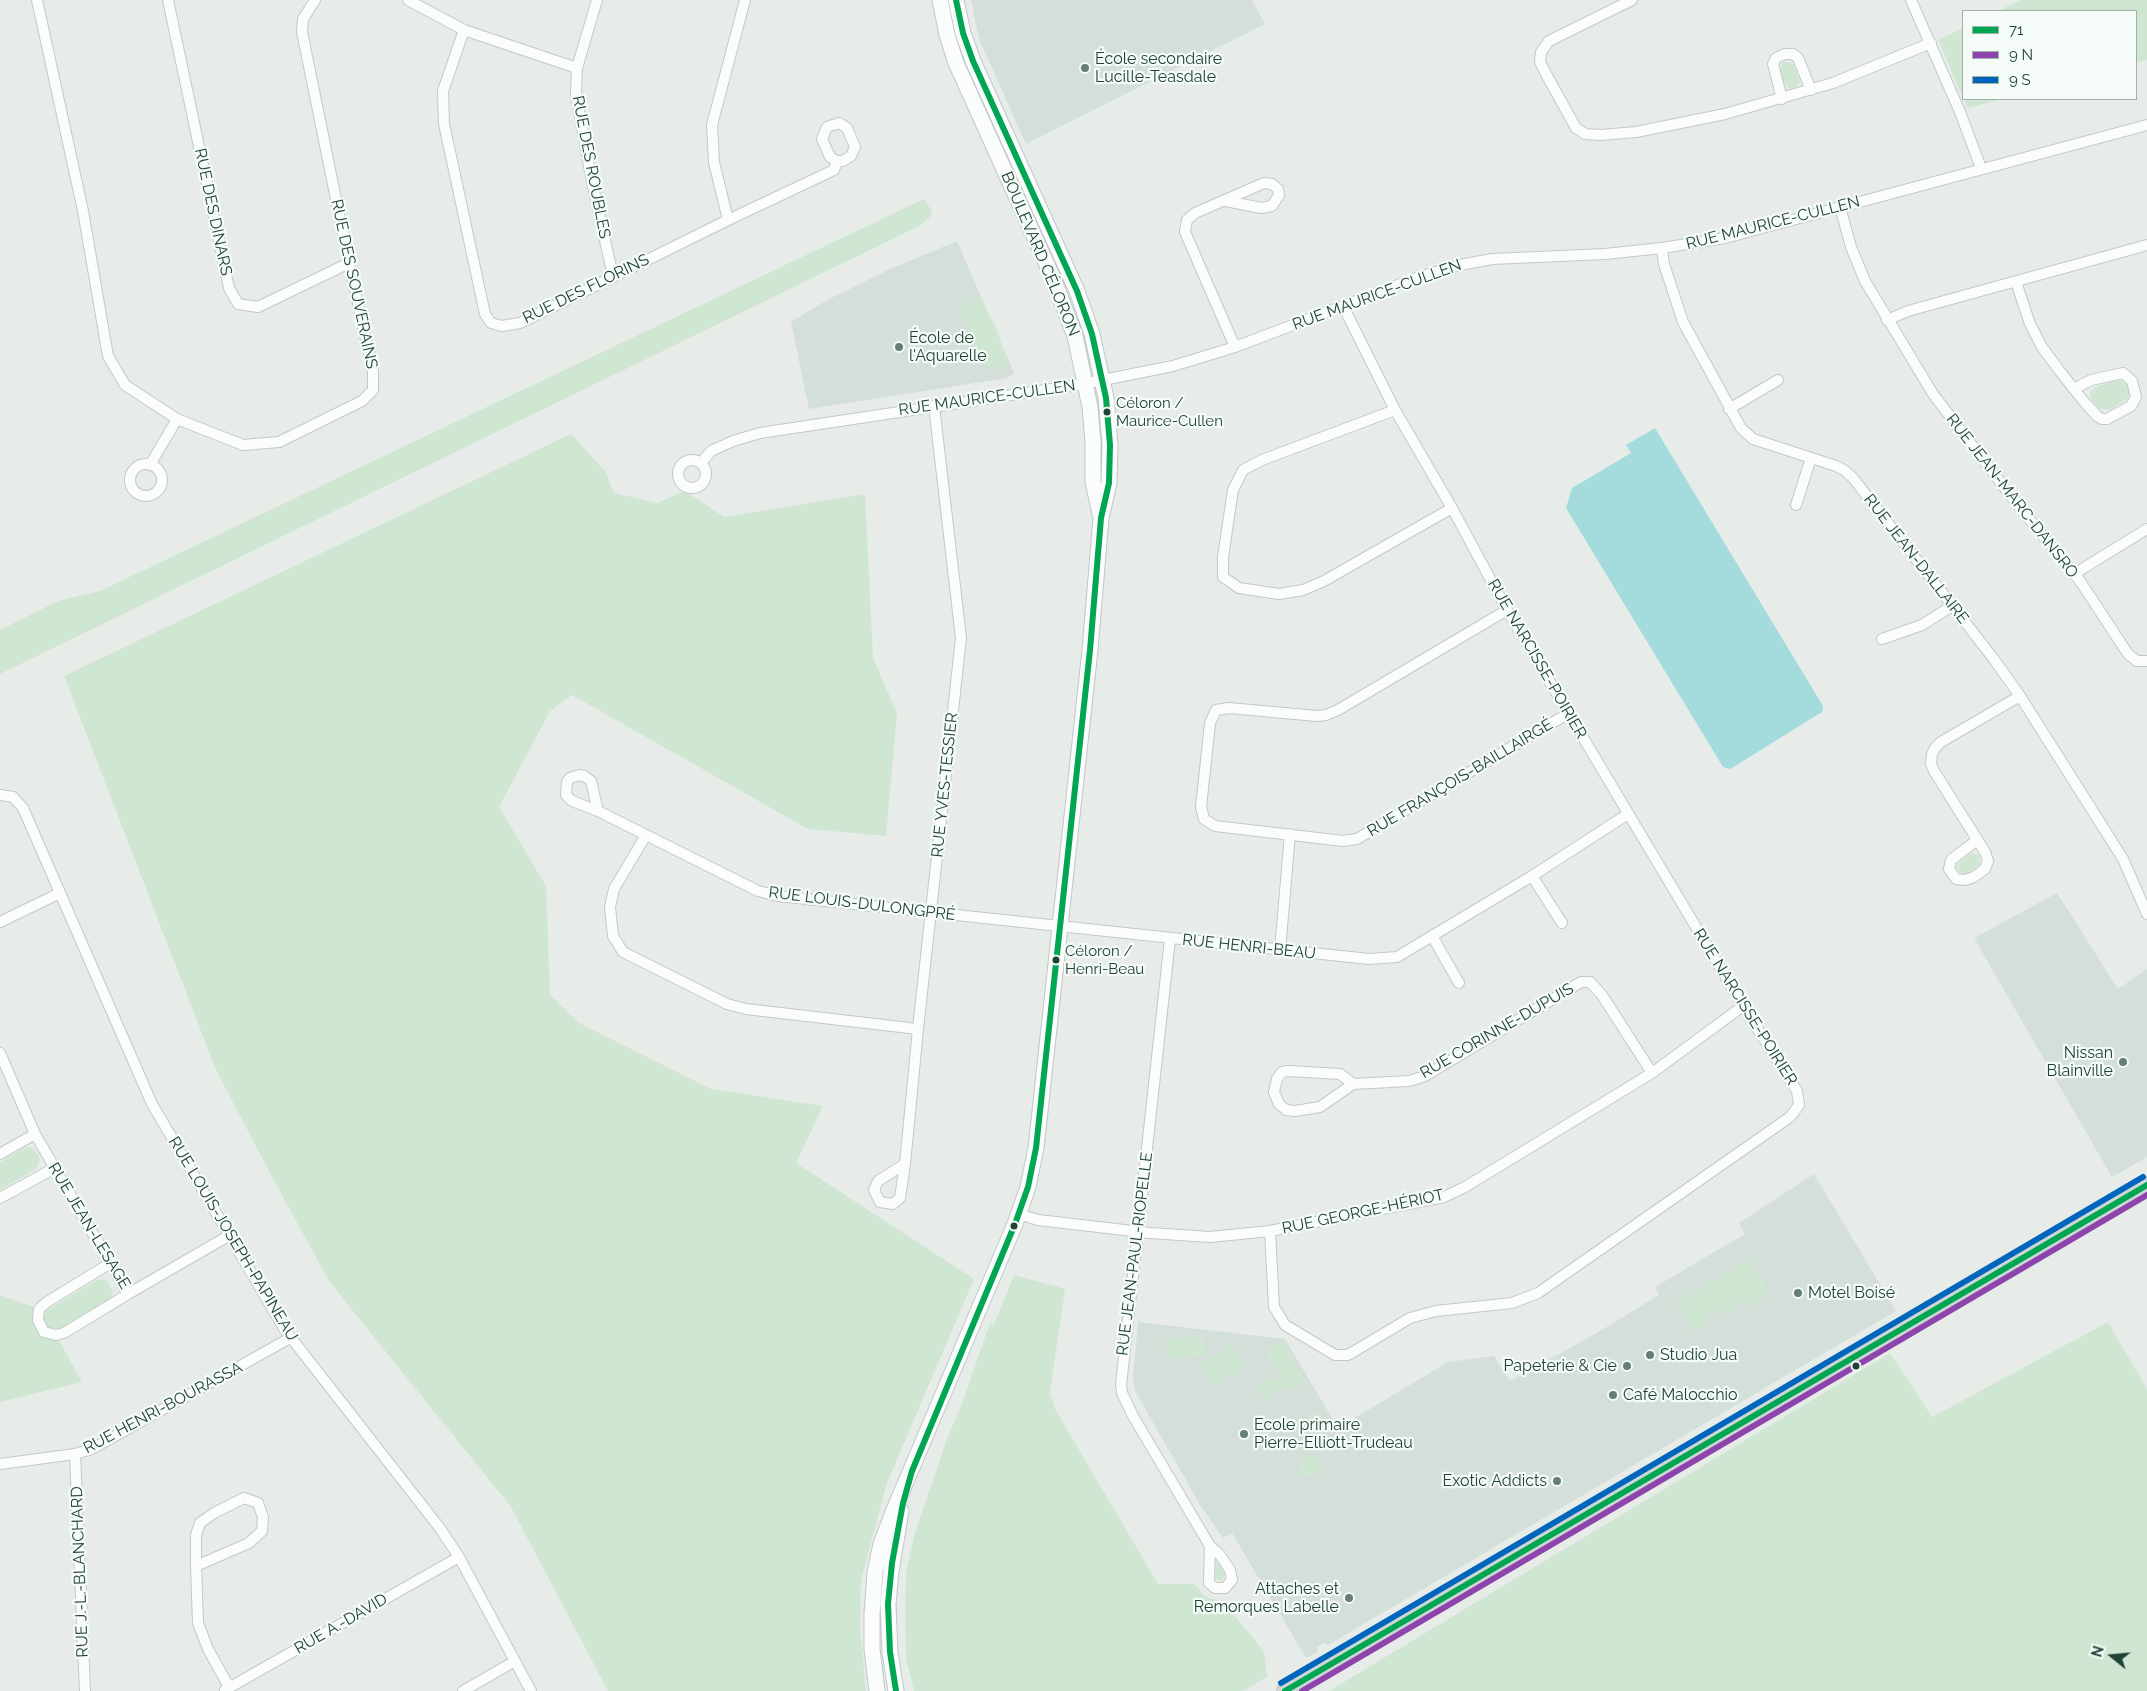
<!DOCTYPE html>
<meta charset="utf-8">
<style>
body{margin:0}
#map{position:relative;width:2147px;height:1691px;overflow:hidden;background:#e7ece9;font-family:Raleway,sans-serif}
canvas{display:block}
.legend{position:absolute;left:1962px;top:10px;width:175px;height:90px;box-sizing:border-box;background:#f5fbf7;border:1px solid #a0b1aa;margin:0;padding:6px 9px;list-style:none;font-size:15px;color:#214336}
.legend li{display:flex;align-items:center;gap:10px;height:25px}
.legend b{width:25px;border:1px solid #a0b1aa}
.north{position:absolute;left:2087px;top:1631px;width:50px;height:50px;-webkit-text-stroke:4px #f5fbf7;paint-order:stroke;rotate:287deg;font-size:14px;font-weight:700;line-height:20px;text-align:center;color:#214336}
.north::after{content:'';display:block;margin:auto;width:18px;height:22px;background:#214336;clip-path:polygon(50% 0,100% 100%,50% 72%,0 100%)}
</style>
<div id="map">
<canvas width="2147" height="1691"></canvas>
<ul class="legend">
<li><b style="height:6px;background:#00a651"></b>71</li>
<li><b style="height:6px;background:#8e44ad"></b>9 N</li>
<li><b style="height:6px;background:#0065bd"></b>9 S</li>
</ul>
<div class="north">N</div>
</div>
<script>
const g = document.querySelector('canvas').getContext('2d');
g.lineJoin = 'round';
function paint(path, color) {
  g.fillStyle = color;
  g.fill(path, 'evenodd');
}
function toPath(rows) {
  const path = new Path2D();
  for (const r of rows) {
    if (r.length === 3) {
      path.moveTo(r[0] + r[2], r[1]);
      path.arc(r[0], r[1], r[2], 0, 2 * Math.PI);
      continue;
    }
    path.moveTo(r[0], r[1]);
    for (let i = 2; i < r.length; i += 2) path.lineTo(r[i], r[i + 1]);
  }
  return path;
}
function stroke(path, color, width, dash) {
  g.strokeStyle = color;
  g.lineWidth = width;
  g.lineCap = dash ? 'butt' : 'round';
  g.setLineDash(dash || []);
  g.stroke(path);
}
function write(font, color, halo, rows, align = 'center') {
  g.font = font + ' Raleway,sans-serif';
  g.lineWidth = 4.5;
  g.setLineDash([]);
  g.textBaseline = 'middle';
  g.strokeStyle = halo;
  g.fillStyle = color;
  for (const [text, x, y, turn = 0] of rows) {
    g.save();
    g.translate(x, y);
    g.rotate((+turn || 0) * Math.PI / 180);
    g.textAlign = isNaN(turn) ? turn : align;
    if (halo) g.strokeText(text, 0, 0);
    g.fillText(text, 0, 0);
    g.restore();
  }
}
paint(toPath([
 [971,0,1252,0,1265,24,1026,144,979,39],
 [957,241,1014,373,1007,378,809,409,791,322,827,300,886,271],
 [2057,893,2118,989,2147,969,2147,1157,2112,1177,1974,938],
 [1814,1174,1896,1311,1328,1645,1324,1643,1317,1647,1317,1652,1306,1658,1232,1533,1223,1538,1202,1508,1136,1393,1133,1378,1138,1322,1285,1339,1338,1428,1448,1362,1494,1356,1510,1381,1597,1333,1659,1295,1655,1287,1745,1234,1739,1223]
]), '#d4dfd9');
paint(toPath([
 [2021,0,2147,0,2147,60,2136,62,2136,11,1998,11],
 [1963,28,1963,98,1938,40],
 [1783,62,1789,62,1794,65,1800,81,1796,87,1788,88,1784,82,1780,70],
 [1964,99,2002,99,1968,108],
 [924,199,932,211,930,217,917,227,0,674,0,630,58,601,100,591],
 [979,297,995,325,1010,370,982,365,959,308],
 [2117,380,2122,381,2128,386,2130,393,2127,399,2109,410,2100,409,2091,400,2090,392,2098,386],
 [1100,397,1103,430,1103,483,1099,483,1098,416,1096,398],
 [571,434,605,471,614,493,657,503,685,491,724,517,865,494,873,658,897,713,886,836,808,829,572,695,550,711,499,807,546,886,550,995,579,1023,711,1089,823,1106,796,1163,974,1279,887,1483,861,1580,860,1628,866,1691,608,1691,511,1507,329,1281,271,1175,216,1070,64,676],
 [1971,853,1979,855,1980,864,1968,873,1962,874,1957,869,1958,863],
 [30,1147,34,1149,40,1159,37,1168,0,1190,0,1162,24,1148],
 [1749,1259,1770,1293,1748,1307,1744,1301,1721,1315,1718,1310,1706,1317,1708,1322,1695,1331,1676,1302],
 [1014,1275,1065,1289,1050,1393,1055,1409,1158,1584,1194,1584,1206,1597,1223,1602,1264,1651,1267,1677,1243,1691,914,1691,906,1658,905,1607,906,1574,914,1536,947,1439,963,1401,990,1323,994,1325],
 [103,1279,107,1281,113,1291,110,1300,62,1328,52,1329,47,1326,43,1318,47,1310,97,1280],
 [0,1295,39,1309,38,1320,56,1335,82,1382,0,1402],
 [2108,1322,2147,1389,2147,1691,1329,1691,1890,1353,1932,1417],
 [1202,1335,1205,1355,1168,1359,1166,1339],
 [1282,1341,1306,1381,1289,1392,1265,1352],
 [1232,1345,1245,1367,1230,1377,1216,1354],
 [1215,1355,1228,1377,1213,1386,1200,1364],
 [1277,1376,1284,1387,1264,1399,1257,1388],
 [1317,1412,1323,1422,1313,1427,1307,1417],
 [1304,1453,1315,1456,1323,1469,1310,1477,1299,1474],
 [1217,1560,1225,1575,1221,1581,1215,1578]
]), '#cfe6d3');
paint(toPath([
 [1655,428,1823,706,1822,712,1730,769,1723,767,1566,508,1572,488,1631,453,1626,445]
]), '#a4dcdd');
const street = toPath([
 [37,0,83,211,108,356,125,385,177,419,243,445,279,442,362,401,373,390,373,372,349,263,302,32,303,19,315,0],
 [168,0,229,288,238,304,258,307,349,263],
 [408,0,464,30,577,68],
 [597,0,577,68,576,95,592,182,613,276],
 [1632,0,1549,41,1541,52,1540,62,1546,74,1576,128,1585,134,1601,135,1636,132,1725,114,1833,83,1931,43],
 [1911,0,1960,112,1981,168],
 [464,30,443,91,444,124,485,314,491,323,502,326,520,323,728,220,834,170,837,161],
 [1782,99,1773,64,1776,58,1785,54,1793,54,1798,58,1811,90],
 [839,123,847,128,855,147,851,156,843,161,837,161,830,157,822,139,827,127,839,123],
 [1226,201,1261,208,1272,206,1279,195,1278,189,1272,184,1264,183,1195,213,1187,220,1185,232,1235,347],
 [1840,207,1851,247,1865,281,1933,394,2017,504,2080,581,2128,654,2137,661,2147,661],
 [728,220,714,162,712,125,745,0],
 [1662,248,1664,264,1683,322,1741,428,1753,439,1836,466,1844,470,1853,478,1993,658,2020,696,2123,859,2147,914],
 [2016,282,2030,324,2042,347,2059,370,2085,403,2097,416,2102,419,2107,419,2131,406,2136,397,2132,381,2123,373,2091,380,2074,389],
 [1887,320,1908,311,2147,245],
 [1729,409,1778,380],
 [1395,410,1262,460,1243,470,1233,490,1223,557,1223,577,1239,588,1279,594,1303,590,1324,581,1452,508],
 [692,474,14],
 [701,463,711,451,733,441,760,433,1078,385,1173,366,1235,347,1419,277,1460,265,1492,259,1605,254,1662,248,1725,238,2147,125],
 [146,480,16],
 [150,465,177,419],
 [1796,505,1811,458],
 [2074,574,2147,529],
 [1507,610,1338,710,1326,715,1317,716,1229,708,1216,710,1210,723,1201,807,1204,819,1215,826,1343,841,1357,839,1569,713],
 [1882,639,1922,625,1952,606],
 [579,775,584,776,591,781,598,811,572,801,566,795,567,782,570,778,579,775],
 [0,795,13,797,23,808,152,1104,285,1330,439,1527,459,1557,531,1691],
 [598,811,758,891,778,896,1369,959,1397,957,1532,876,1628,814],
 [646,835,614,889,610,907,613,936,623,952,727,1004,746,1009,918,1029],
 [1977,840,1951,860,1949,869,1956,879,1965,880,1974,877,1985,869,1988,861,1985,852,1934,771,1931,764,1932,754,1935,748,1941,742,2020,696],
 [1532,876,1562,923],
 [0,922,60,893],
 [1432,936,1459,983],
 [1170,939,1121,1385,1122,1393,1133,1416,1162,1465,1210,1546,1220,1555,1230,1570,1232,1580,1225,1588,1215,1588,1209,1583,1210,1546],
 [1280,950,1290,834],
 [0,1053,35,1134,128,1294,230,1235],
 [1353,1084,1340,1074,1288,1071,1282,1072,1277,1079,1274,1092,1279,1104,1286,1110,1295,1111,1320,1107,1353,1084,1409,1081,1425,1076,1581,982,1590,982,1602,995,1652,1073],
 [0,1154,35,1134],
 [905,1164,918,1029,961,638,934,406],
 [905,1164,900,1198,893,1204,880,1202,874,1190,878,1181,905,1164],
 [0,1198,53,1169],
 [1019,1214,1038,1220,1064,1223,1150,1233,1210,1237,1270,1231,1444,1197,1465,1187,1652,1073,1743,1006],
 [1270,1231,1274,1307,1285,1325,1335,1355,1348,1355,1410,1318,1436,1311,1512,1303,1538,1293,1790,1117,1799,1105,1797,1091,1743,1006,1507,610,1452,508,1395,410,1343,306],
 [109,1264,47,1302,39,1309,38,1320,44,1332,56,1335,64,1333,128,1294],
 [75,1454,85,1691],
 [0,1464,75,1454,92,1449,290,1338],
 [196,1566,249,1543,262,1531,263,1517,258,1503,244,1498,214,1513,200,1523,196,1535,196,1566,198,1623,208,1649,229,1687],
 [225,1690,459,1557],
 [463,1691,515,1661]
]);
const secondary = toPath([
 [940,0,947,35,956,63,1053,278,1075,336,1090,407,1093,441,1093,482,1100,514],
 [877,1691,872,1649,872,1614,875,1572,881,1544,894,1510,1015,1224,1028,1187,1036,1148,1090,650,1101,518,1109,483,1110,445,1106,398,1092,334,1077,291,973,61,963,33,956,0],
 [896,1691,890,1652,888,1604,891,1571,901,1511]
]);
const primary = toPath([
 [1285,1691,2147,1185]
]);
stroke(street, '#c4c9c6', 12);
stroke(secondary, '#c0c8c5', 17);
stroke(primary, '#c1cbc7', 18);
stroke(street, '#fbfcfc', 10);
stroke(secondary, '#fbfcfc', 15);
stroke(primary, '#ced7d4', 16);
stroke(toPath([
 [896,1691,890,1652,888,1604,892,1563,903,1503,912,1471,1015,1224,1028,1187,1036,1148,1090,650,1101,518,1109,483,1110,445,1106,398,1092,334,1077,291,973,61,963,33,956,0],
 [1285,1691,2147,1185]
]), '#00a651', 6);
stroke(toPath([
 [1302,1691,2147,1195]
]), '#8e44ad', 6);
stroke(toPath([
 [1281,1683,2143,1177]
]), '#0065bd', 6);
for (const [x, y, r, color] of [
 [1085,68,5,"#667e75"],
 [899,347,5,"#667e75"],
 [1107,412,4.5,"#214336"],
 [1056,960,4.5,"#214336"],
 [2123,1062,5,"#667e75"],
 [1014,1226,4.5,"#214336"],
 [1798,1293,5,"#667e75"],
 [1650,1355,5,"#667e75"],
 [1627,1366,5,"#667e75"],
 [1856,1366,4.5,"#214336"],
 [1613,1395,5,"#667e75"],
 [1244,1434,5,"#667e75"],
 [1557,1481,5,"#667e75"],
 [1349,1598,5,"#667e75"]
]) {
  const dot = new Path2D();
  dot.arc(x, y, r, 0, 2 * Math.PI);
  g.fillStyle = color;
  g.fill(dot);
  stroke(dot, '#f5fbf7', 2);
}
write('15px', '#214336', '#f5fbf7', [
 ["Céloron /",1116,403],
 ["Maurice-Cullen",1116,421],
 ["Céloron /",1065,951],
 ["Henri-Beau",1065,969]
], 'left');
write('16px', '#214336', '#f5fbf7', [
 ["École secondaire",1095,59],
 ["Lucille-Teasdale",1095,77],
 ["École de",909,338],
 ["l'Aquarelle",909,356],
 ["Nissan",2113,1053,"right"],
 ["Blainville",2113,1071,"right"],
 ["Motel Boisé",1808,1293],
 ["Studio Jua",1660,1355],
 ["Papeterie & Cie",1617,1366,"right"],
 ["Café Malocchio",1623,1395],
 ["Ecole primaire",1254,1425],
 ["Pierre-Elliott-Trudeau",1254,1443],
 ["Exotic Addicts",1547,1481,"right"],
 ["Attaches et",1339,1589,"right"],
 ["Remorques Labelle",1339,1607,"right"]
], 'left');
write('16px', '#214336', '#f5fbf7', [
 ["RUE DES ROUBLES",591,167,79],
 ["RUE DES DINARS",213,212,78],
 ["RUE MAURICE-CULLEN",1773,223,-14],
 ["BOULEVARD CÉLORON",1040,254,67],
 ["RUE DES SOUVERAINS",354,284,78],
 ["RUE DES FLORINS",586,289,-26],
 ["RUE MAURICE-CULLEN",1377,295,-20],
 ["RUE MAURICE-CULLEN",987,398,-8],
 ["RUE JEAN-MARC-DANSRO",2012,496,52],
 ["RUE JEAN-DALLAIRE",1916,559,52],
 ["RUE NARCISSE-POIRIER",1537,659,60],
 ["RUE FRANÇOIS-BAILLAIRGÉ",1460,778,-31],
 ["RUE YVES-TESSIER",945,785,-84],
 ["RUE LOUIS-DULONGPRÉ",862,904,7],
 ["RUE HENRI-BEAU",1249,947,6],
 ["RUE NARCISSE-POIRIER",1745,1007,58],
 ["RUE CORINNE-DUPUIS",1497,1031,-30],
 ["RUE GEORGE-HÉRIOT",1363,1212,-12],
 ["RUE JEAN-LESAGE",89,1226,59],
 ["RUE LOUIS-JOSEPH-PAPINEAU",233,1239,59],
 ["RUE JEAN-PAUL-RIOPELLE",1135,1254,-83],
 ["RUE HENRI-BOURASSA",163,1408,-28],
 ["RUE J.-L.-BLANCHARD",80,1572,-92],
 ["RUE A.-DAVID",341,1624,-30]
]);
</script>
